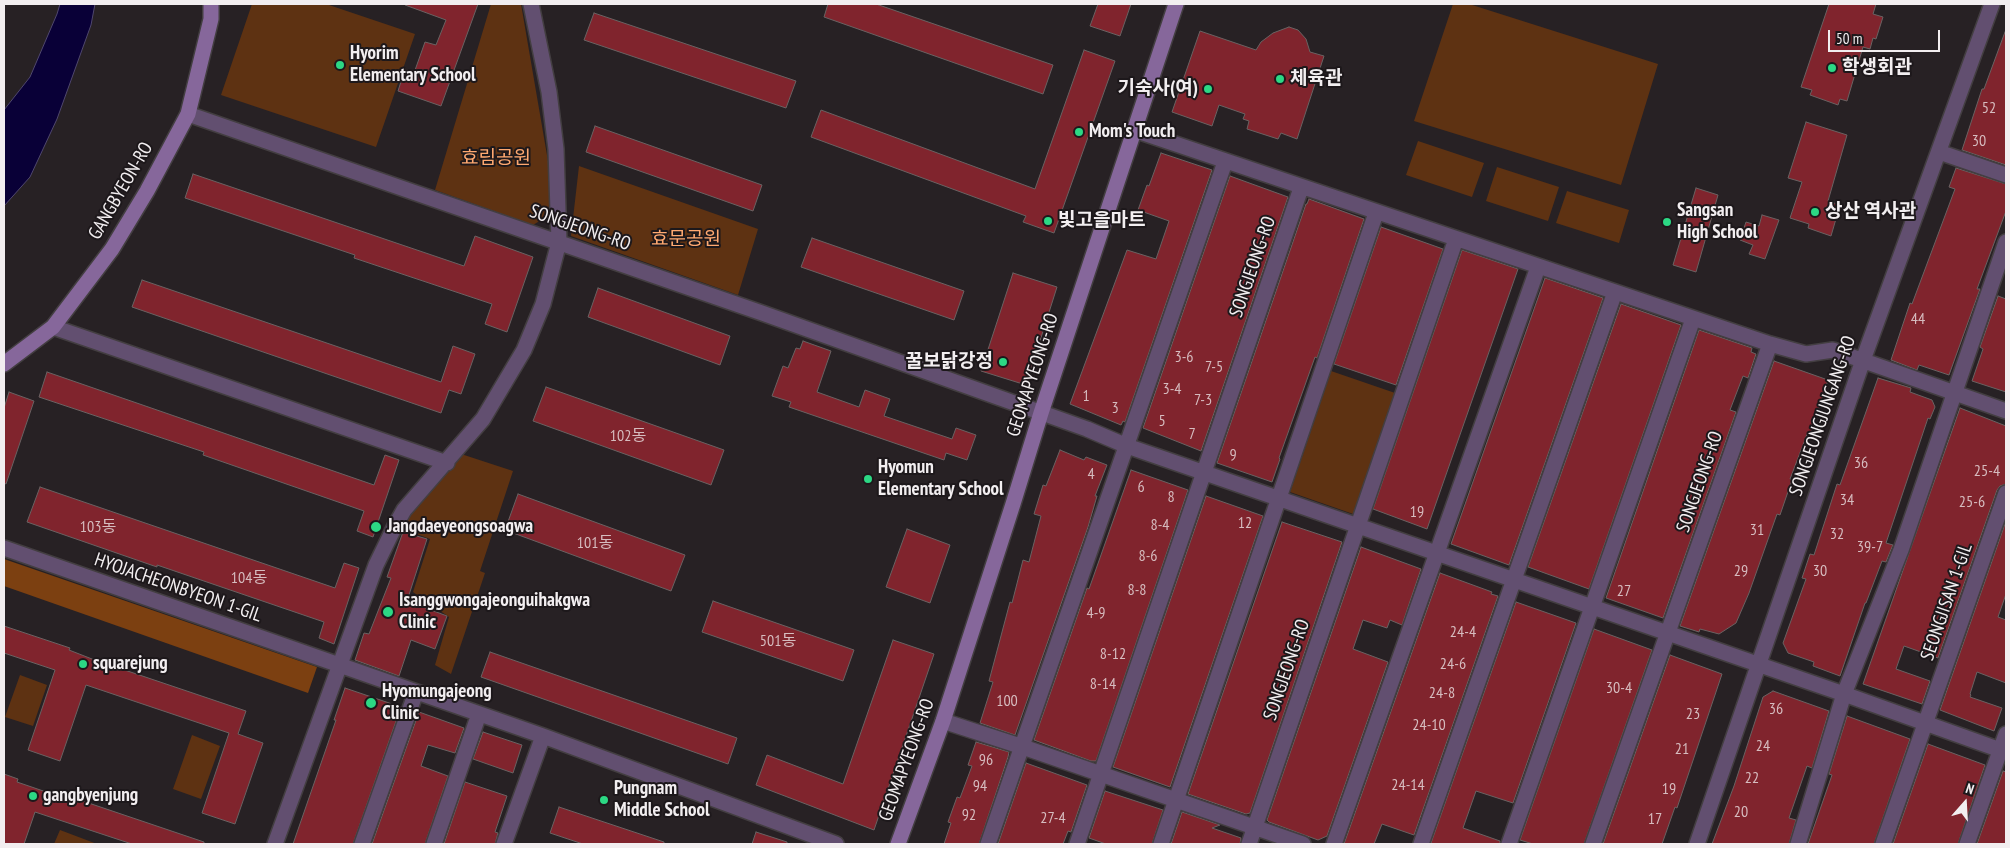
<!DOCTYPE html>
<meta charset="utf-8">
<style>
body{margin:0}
#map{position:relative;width:2010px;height:848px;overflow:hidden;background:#272124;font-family:"PT Sans Narrow",sans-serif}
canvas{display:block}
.frame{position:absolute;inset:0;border:5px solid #f2eef0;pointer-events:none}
.north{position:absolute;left:1940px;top:778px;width:50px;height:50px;-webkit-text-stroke:4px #1d181b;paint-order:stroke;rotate:19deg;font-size:14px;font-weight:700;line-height:20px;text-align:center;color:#f2eef0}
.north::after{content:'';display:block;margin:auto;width:18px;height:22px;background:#f2eef0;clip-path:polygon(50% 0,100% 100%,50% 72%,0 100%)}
.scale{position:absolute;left:1828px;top:30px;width:112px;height:22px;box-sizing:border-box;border:2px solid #f2eef0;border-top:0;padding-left:6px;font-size:15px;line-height:18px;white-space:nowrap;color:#f2eef0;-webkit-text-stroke:4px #1d181b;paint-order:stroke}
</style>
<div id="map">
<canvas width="2010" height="848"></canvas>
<div class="frame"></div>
<div class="north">N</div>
<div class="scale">50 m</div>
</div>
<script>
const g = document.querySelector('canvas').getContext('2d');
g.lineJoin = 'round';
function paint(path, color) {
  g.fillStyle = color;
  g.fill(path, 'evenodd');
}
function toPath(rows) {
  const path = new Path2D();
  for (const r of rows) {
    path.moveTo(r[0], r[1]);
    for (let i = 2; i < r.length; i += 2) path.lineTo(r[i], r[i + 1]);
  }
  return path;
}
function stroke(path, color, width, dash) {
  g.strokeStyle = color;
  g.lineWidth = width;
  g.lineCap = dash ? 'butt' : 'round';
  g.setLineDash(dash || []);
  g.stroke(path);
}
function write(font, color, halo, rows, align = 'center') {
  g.font = font + ' "PT Sans Narrow","Noto Sans KR",sans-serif';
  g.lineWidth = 4;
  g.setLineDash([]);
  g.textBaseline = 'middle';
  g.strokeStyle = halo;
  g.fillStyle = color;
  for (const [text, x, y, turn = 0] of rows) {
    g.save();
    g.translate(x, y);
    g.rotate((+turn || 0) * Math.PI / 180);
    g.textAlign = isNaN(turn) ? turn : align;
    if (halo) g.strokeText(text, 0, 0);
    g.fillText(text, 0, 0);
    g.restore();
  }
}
paint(toPath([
 [252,4,326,4,415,34,376,147,221,95],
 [491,4,521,4,553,190,546,217,533,225,435,190],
 [1453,4,1469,4,1658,64,1621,185,1414,121],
 [1418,141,1484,163,1472,197,1406,175],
 [579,166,758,229,738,295,571,236],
 [1497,167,1559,187,1548,221,1486,201],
 [1567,191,1629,210,1619,243,1556,223],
 [1331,371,1398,394,1356,515,1290,492],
 [455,452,513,471,480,571,485,573,451,674,435,665,449,617,413,592,430,539,395,526],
 [20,675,47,685,33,726,5,717],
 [192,735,220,746,201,799,173,789],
 [60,830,97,844,54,844]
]), '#5e3212');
paint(toPath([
 [4,559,317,667,308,693,4,586]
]), '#7c4011');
const water = toPath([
 [60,4,95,4,91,25,57,119,30,177,4,206,4,110,30,77,57,14,60,4]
]);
paint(water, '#090037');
stroke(water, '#4f476e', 1);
const building = toPath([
 [406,4,478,4,441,106,398,91,405,69,414,73,425,42,436,45,446,20,405,5,406,4],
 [828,4,876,4,1053,65,1043,94,824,17,828,4],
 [1098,4,1131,4,1120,36,1090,26,1098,4],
 [1829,4,1876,4,1873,14,1883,17,1876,39,1873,38,1870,49,1863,47,1847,101,1840,99,1838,105,1810,95,1812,90,1801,87,1829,4],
 [594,13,796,81,786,108,584,40,594,13],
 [1289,27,1298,30,1306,39,1310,52,1324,56,1297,139,1281,133,1278,139,1247,129,1249,121,1243,119,1245,114,1219,105,1212,126,1172,112,1200,31,1256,50,1261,42,1273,33,1289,27],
 [2005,32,2006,32,2006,165,1962,150,1982,89,1984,89,2005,32],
 [1084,50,1115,61,1054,233,1023,222,1026,216,811,137,821,110,1035,189,1084,50],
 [1806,122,1847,135,1828,201,1840,205,1831,236,1808,228,1809,224,1790,218,1802,182,1788,178,1806,122],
 [595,126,762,185,753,211,586,152,595,126],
 [1161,153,1212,170,1125,422,1123,421,1121,425,1070,404,1127,250,1156,259,1169,221,1138,210,1147,185,1149,186,1161,153],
 [1956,168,2006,184,2006,211,1977,289,1980,289,1949,375,1919,365,1917,370,1891,360,1910,303,1912,304,1955,189,1949,187,1956,168],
 [193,174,464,266,475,236,533,257,507,332,485,324,492,304,354,258,355,255,185,198,193,174],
 [1230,176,1288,197,1201,451,1143,428,1230,176],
 [1696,188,1718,195,1696,272,1673,265,1696,188],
 [1309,199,1364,219,1317,358,1315,357,1279,458,1280,459,1272,482,1217,463,1306,204,1307,204,1309,199],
 [1762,215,1779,220,1765,259,1749,254,1753,245,1740,240,1746,222,1759,226,1762,215],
 [1381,227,1443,249,1396,385,1334,364,1381,227],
 [812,238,964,291,954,320,801,267,812,238],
 [1462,250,1518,269,1427,529,1373,509,1462,250],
 [1013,273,1057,287,1026,385,981,371,1013,273],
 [1545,278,1603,298,1509,565,1451,544,1545,278],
 [142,280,441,382,453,346,475,354,461,394,449,390,441,413,132,307,142,280],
 [598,288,730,336,720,365,588,317,598,288],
 [1998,296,2006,299,2006,392,1972,381,1983,349,1980,347,1998,296],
 [1621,304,1681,325,1589,589,1528,567,1621,304],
 [1699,330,1752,348,1751,352,1756,354,1748,378,1743,376,1730,410,1736,412,1663,618,1606,598,1699,330],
 [803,341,831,351,817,392,859,407,865,390,890,399,884,416,952,439,956,428,976,435,967,460,946,453,944,460,789,407,791,402,772,396,783,366,788,368,796,348,800,349,803,341],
 [1774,361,1828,380,1811,433,1808,432,1790,479,1792,480,1780,515,1777,514,1749,593,1736,623,1719,634,1700,629,1699,632,1680,626,1774,361],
 [47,372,374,485,385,455,399,460,373,537,357,531,364,511,203,455,204,452,39,397,47,372],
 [1878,378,1911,388,1910,392,1932,400,1935,407,1930,419,1928,418,1886,543,1893,545,1892,547,1886,562,1882,561,1866,603,1865,603,1840,676,1813,666,1814,662,1788,653,1783,643,1806,579,1802,578,1810,554,1814,555,1837,484,1840,485,1878,378],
 [546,387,724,450,711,485,533,421,546,387],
 [9,392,34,401,6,484,4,483,4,408,9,392],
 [1960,408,2006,426,2006,484,2000,486,1997,490,1938,658,1904,646,1896,669,1930,681,1922,704,1863,684,1960,408],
 [1060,450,1084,460,1086,457,1107,465,1095,496,1097,496,1088,527,1015,735,980,723,993,682,989,681,1010,602,1012,603,1023,560,1029,562,1041,516,1034,514,1043,485,1046,486,1060,450],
 [1131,470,1188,490,1096,761,1091,761,1034,740,1087,588,1089,589,1131,470],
 [40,487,335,588,344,563,359,568,334,644,319,638,324,622,157,565,157,567,27,522,40,487],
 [518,494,685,555,671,591,505,530,518,494],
 [1206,496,1263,516,1170,787,1113,767,1206,496],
 [2006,521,2006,594,1998,617,2006,620,2006,683,1977,672,1970,694,1971,695,1970,697,2002,708,1994,731,1940,710,2006,521],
 [1282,522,1342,542,1250,813,1246,814,1188,794,1282,522],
 [907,529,950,545,930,603,886,587,907,529],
 [403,532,427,539,407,601,447,616,435,649,411,640,399,676,355,660,364,633,369,634,391,578,387,577,403,532],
 [1361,547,1421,569,1402,625,1390,620,1387,628,1363,620,1353,649,1388,662,1327,836,1318,840,1269,822,1267,820,1361,547],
 [1440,573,1492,592,1491,594,1498,596,1414,835,1382,824,1374,844,1344,844,1440,573],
 [713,601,854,650,843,681,702,632,713,601],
 [1516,602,1576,623,1513,803,1476,791,1463,828,1500,841,1500,844,1433,844,1431,843,1516,602],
 [4,626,70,648,69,650,92,659,246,711,238,734,263,743,235,824,202,813,229,733,86,685,60,761,28,750,55,670,4,653,4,626],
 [1594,629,1652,650,1584,844,1533,844,1520,840,1594,629],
 [893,640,934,654,874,830,756,785,767,755,843,784,893,640],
 [490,652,737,738,728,764,481,677,490,652],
 [1670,655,1722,674,1677,808,1675,807,1662,844,1603,844,1670,655],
 [345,688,401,707,353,844,293,844,336,720,334,720,345,688],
 [1773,691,1829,711,1812,768,1807,766,1789,818,1796,820,1789,844,1712,844,1734,786,1763,697,1773,691],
 [419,712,464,728,455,753,428,745,421,766,448,776,425,844,372,844,419,712],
 [1847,716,1910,739,1874,844,1808,844,1832,775,1829,774,1847,716],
 [483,732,522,745,513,773,473,759,483,732],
 [976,742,1009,752,1008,757,979,844,944,844,951,823,948,822,957,797,960,798,972,766,968,765,976,742],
 [1928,744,1985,765,1958,844,1893,844,1928,744],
 [1026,763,1087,785,1071,832,1068,831,1063,844,998,844,1026,763],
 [2003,771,2006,772,2006,844,1977,844,2003,771],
 [4,774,18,779,17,782,55,795,56,792,204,842,204,844,132,844,35,812,24,844,4,844,4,774],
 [465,782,507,796,495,832,498,833,495,844,444,844,465,782],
 [1105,791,1163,810,1152,844,1106,844,1089,838,1105,791],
 [559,807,664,842,664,844,583,844,550,833,559,807],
 [1182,812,1220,825,1212,828,1241,838,1240,844,1171,844,1182,812],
 [756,832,787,842,787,844,752,844,756,832]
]);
paint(building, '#80242d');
stroke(building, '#6a6262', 1);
const street = toPath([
 [188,114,762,313,1087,429,1127,446,1844,694,2006,752],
 [1134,130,1770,344,1806,354,1833,350,2006,411],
 [1939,152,2006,175],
 [53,327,447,463],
 [4,548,543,736,836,844],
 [943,721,1023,747,1303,844],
 [275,844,376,565,395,526,404,510,483,419,524,350,543,304,559,242,556,149,549,92,531,4],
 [362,844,416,692],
 [434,844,479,714],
 [504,844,543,736],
 [988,844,1225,162],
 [1077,844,1301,188],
 [1161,844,1376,213],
 [1249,844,1456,239],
 [1334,844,1538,267],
 [1421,844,1615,292],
 [1509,844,1693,319],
 [1593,844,1770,344],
 [1697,844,1863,360,1992,4],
 [1798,844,1844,694,1901,550,2006,242],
 [1883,844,2006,493],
 [1967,844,2006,734]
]);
const secondary = toPath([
 [4,364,53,327,112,249,147,191,188,114,211,19,211,4],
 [898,844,943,721,1013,504,1041,413,1176,4]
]);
stroke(street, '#433e41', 18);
stroke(secondary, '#433e41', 18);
stroke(street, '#624f70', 15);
stroke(secondary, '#86679b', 15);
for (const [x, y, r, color] of [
 [340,65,5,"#2cd884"],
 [1832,68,5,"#2cd884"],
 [1280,79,5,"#2cd884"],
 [1208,89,5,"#2cd884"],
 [1079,132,5,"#2cd884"],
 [1815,212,5,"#2cd884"],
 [1048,221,5,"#2cd884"],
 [1667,222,5,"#2cd884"],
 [1003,362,5,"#2cd884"],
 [868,479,5,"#2cd884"],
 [376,527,6,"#2cd884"],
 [388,612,6,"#2cd884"],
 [83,664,5,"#2cd884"],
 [371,703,6,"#2cd884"],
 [33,796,5,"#2cd884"],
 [604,800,5,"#2cd884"]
]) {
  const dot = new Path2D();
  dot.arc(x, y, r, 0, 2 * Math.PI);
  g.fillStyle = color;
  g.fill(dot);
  stroke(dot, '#1d181b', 2);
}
write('16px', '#d6bcbf', null, [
 ["52",1989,108],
 ["30",1979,141],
 ["44",1918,319],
 ["3-6",1184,357],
 ["7-5",1214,367],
 ["3-4",1172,389],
 ["1",1086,396],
 ["7-3",1203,400],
 ["3",1115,408],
 ["5",1162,421],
 ["7",1192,434],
 ["102동",628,436],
 ["9",1233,455],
 ["36",1861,463],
 ["25-4",1987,471],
 ["4",1091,474],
 ["6",1141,487],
 ["8",1171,497],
 ["34",1847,500],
 ["25-6",1972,502],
 ["19",1417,512],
 ["12",1245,523],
 ["8-4",1160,525],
 ["103동",98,527],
 ["31",1757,530],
 ["32",1837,534],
 ["101동",595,543],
 ["39-7",1870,547],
 ["8-6",1148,556],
 ["29",1741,571],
 ["30",1820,571],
 ["104동",249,578],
 ["8-8",1137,590],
 ["27",1624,591],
 ["4-9",1096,613],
 ["24-4",1463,632],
 ["501동",778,641],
 ["8-12",1113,654],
 ["24-6",1453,664],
 ["8-14",1103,684],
 ["30-4",1619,688],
 ["24-8",1442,693],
 ["100",1007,701],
 ["36",1776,709],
 ["23",1693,714],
 ["24-10",1429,725],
 ["24",1763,746],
 ["21",1682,749],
 ["96",986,760],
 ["22",1752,778],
 ["24-14",1408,785],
 ["94",980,786],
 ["19",1669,789],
 ["20",1741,812],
 ["92",969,815],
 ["27-4",1053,818],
 ["17",1655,819]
]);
write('bold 19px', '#f2eef0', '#1d181b', [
 ["Hyorim",350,54],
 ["Elementary School",350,76],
 ["학생회관",1842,68],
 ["체육관",1290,79],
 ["기숙사(여)",1198,89,"right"],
 ["Mom's Touch",1089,132],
 ["Sangsan",1677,211],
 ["High School",1677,233],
 ["상산 역사관",1825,212],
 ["빛고을마트",1058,221],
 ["꿀보닭강정",993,362,"right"],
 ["Hyomun",878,468],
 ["Elementary School",878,490],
 ["Jangdaeyeongsoagwa",387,527],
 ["Isanggwongajeonguihakgwa",399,601],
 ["Clinic",399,623],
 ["squarejung",93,664],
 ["Hyomungajeong",382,692],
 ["Clinic",382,714],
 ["Pungnam",614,789],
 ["Middle School",614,811],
 ["gangbyenjung",43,796]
], 'left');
write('19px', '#ffa971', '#1d181b', [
 ["효림공원",496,159],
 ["효문공원",686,240]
]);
write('19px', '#f2eef0', '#1d181b', [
 ["GANGBYEON-RO",121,191,-60],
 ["SONGJEONG-RO",580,228,19],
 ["SONGJEONG-RO",1253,267,-71],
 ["GEOMAPYEONG-RO",1033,375,-72],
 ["SONGJEONGJUNGANG-RO",1823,416,-71],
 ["SONGJEONG-RO",1700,482,-71],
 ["HYOJACHEONBYEON 1-GIL",178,588,19],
 ["SEONGJISAN 1-GIL",1947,602,-71],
 ["SONGJEONG-RO",1287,670,-71],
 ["GEOMAPYEONG-RO",907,760,-70]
]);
</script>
